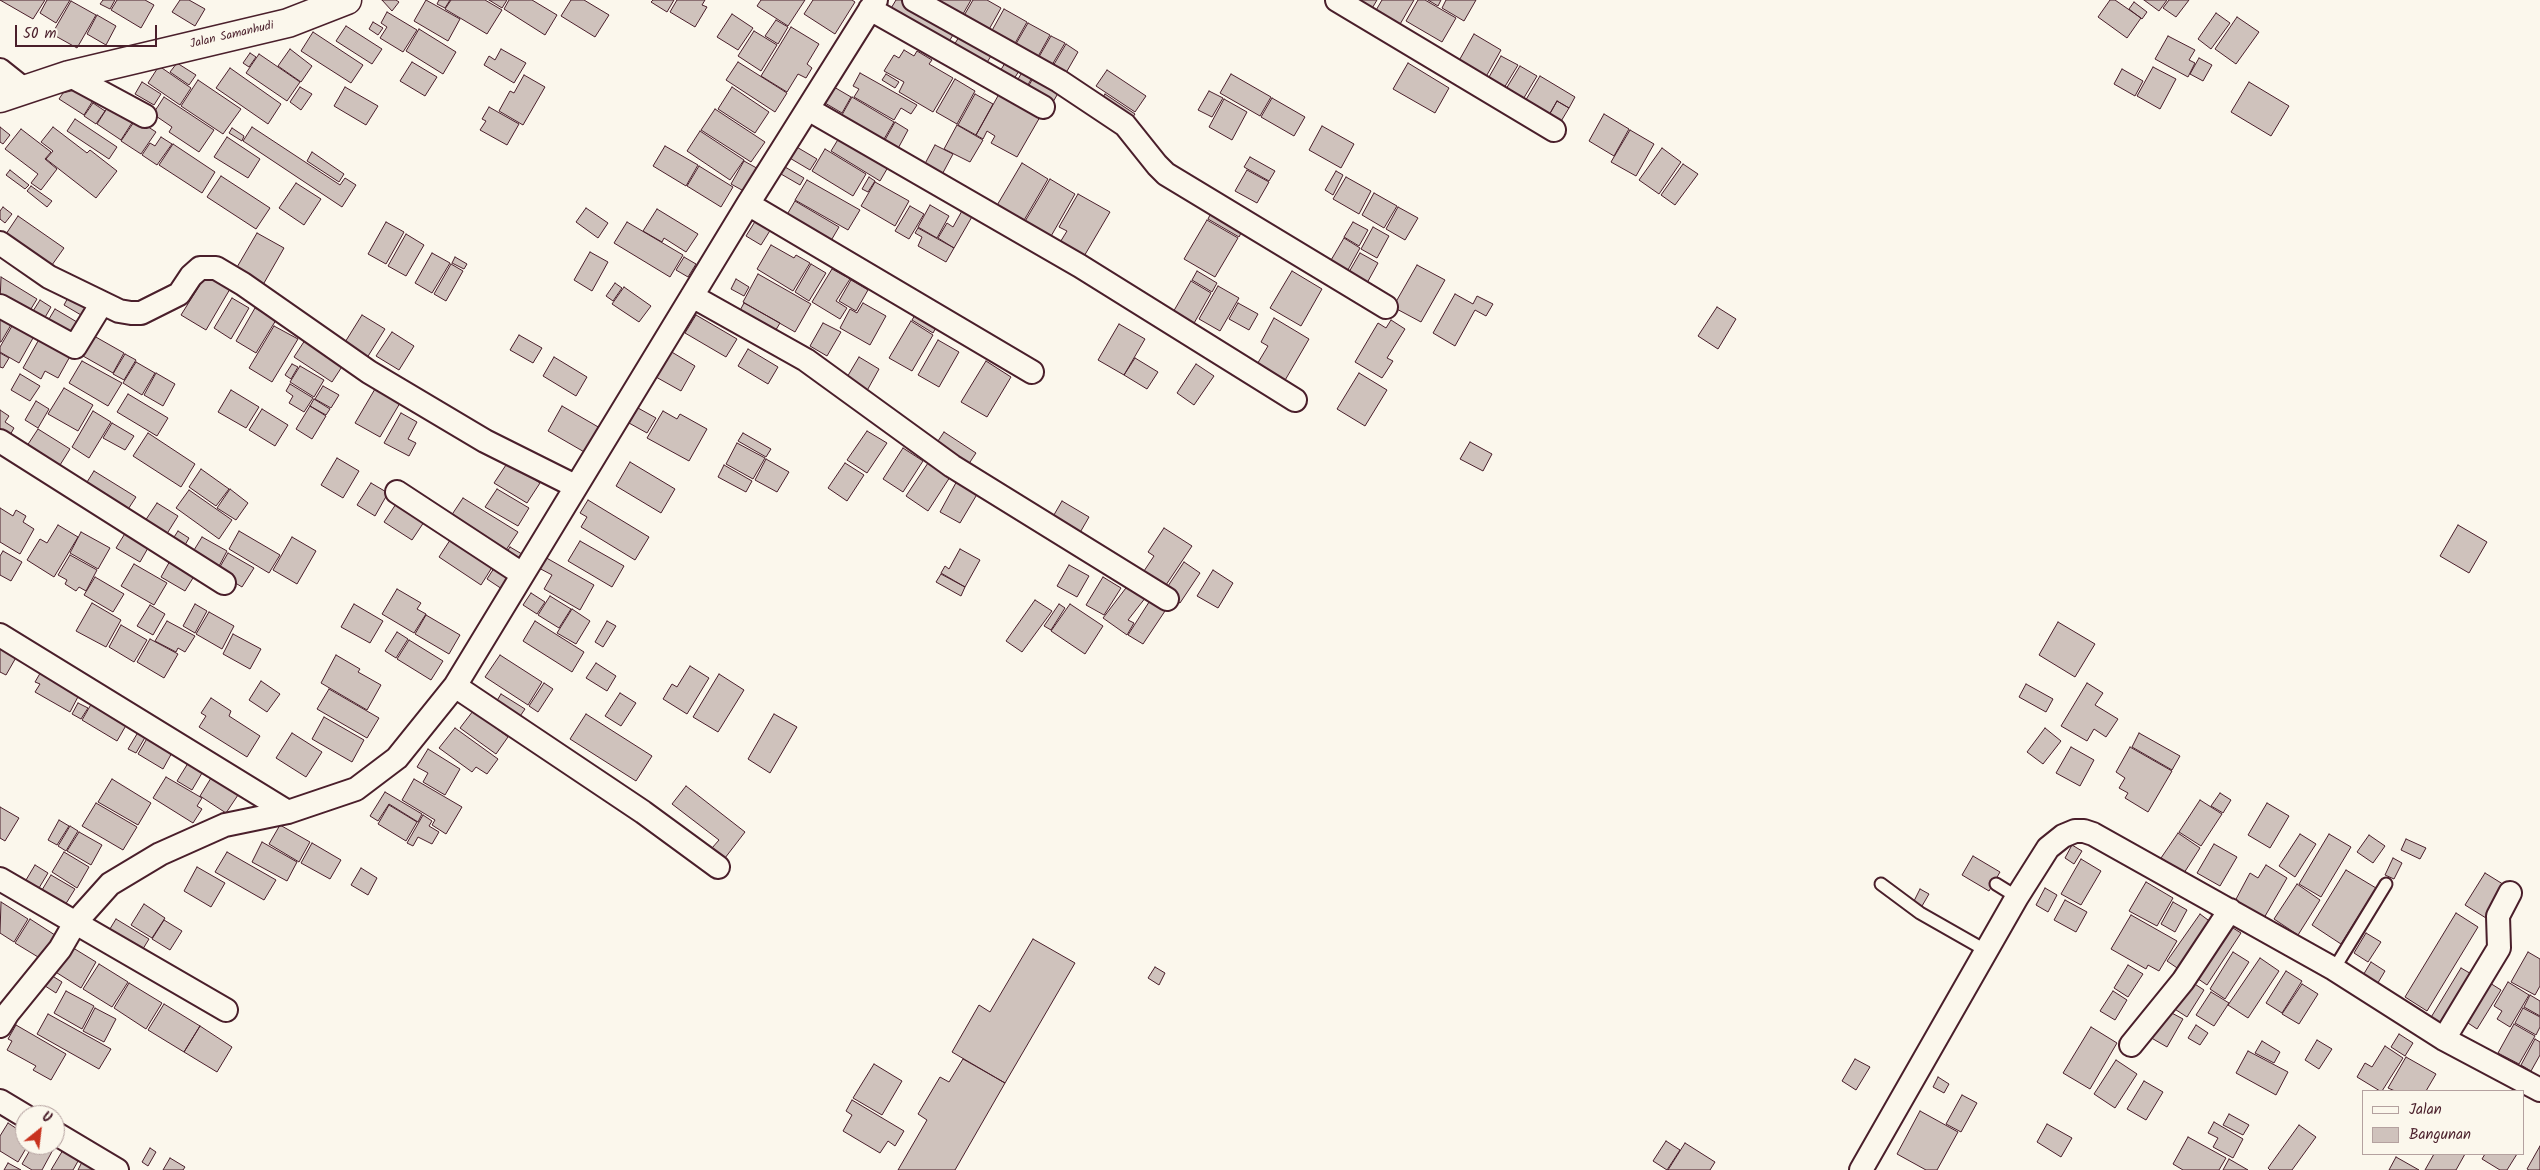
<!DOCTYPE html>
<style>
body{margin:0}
#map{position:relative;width:2540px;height:1170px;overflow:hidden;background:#fbf7ec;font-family:Kalam,sans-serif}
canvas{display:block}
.legend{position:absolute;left:2362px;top:1090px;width:162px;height:65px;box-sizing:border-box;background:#fbf7ec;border:1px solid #b4a19f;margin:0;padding:6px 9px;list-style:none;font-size:15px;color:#4a1f2b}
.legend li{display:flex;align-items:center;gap:10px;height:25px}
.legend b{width:25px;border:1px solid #b4a19f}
.north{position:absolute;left:15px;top:1105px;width:50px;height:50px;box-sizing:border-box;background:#fbf7ec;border:1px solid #b4a19f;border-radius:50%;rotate:29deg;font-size:14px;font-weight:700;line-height:20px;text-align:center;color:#4a1f2b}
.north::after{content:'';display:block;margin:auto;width:18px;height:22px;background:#c8321e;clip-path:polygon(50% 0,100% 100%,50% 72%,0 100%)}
.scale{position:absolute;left:15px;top:25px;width:142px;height:22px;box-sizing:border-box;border:2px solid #4a1f2b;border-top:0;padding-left:6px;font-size:15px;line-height:18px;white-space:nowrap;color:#4a1f2b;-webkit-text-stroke:4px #fbf7ec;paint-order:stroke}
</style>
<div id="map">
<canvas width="2540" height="1170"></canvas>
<ul class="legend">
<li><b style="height:6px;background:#fbf7ec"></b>Jalan</li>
<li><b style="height:14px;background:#cfc2bc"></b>Bangunan</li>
</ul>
<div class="north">U</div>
<div class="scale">50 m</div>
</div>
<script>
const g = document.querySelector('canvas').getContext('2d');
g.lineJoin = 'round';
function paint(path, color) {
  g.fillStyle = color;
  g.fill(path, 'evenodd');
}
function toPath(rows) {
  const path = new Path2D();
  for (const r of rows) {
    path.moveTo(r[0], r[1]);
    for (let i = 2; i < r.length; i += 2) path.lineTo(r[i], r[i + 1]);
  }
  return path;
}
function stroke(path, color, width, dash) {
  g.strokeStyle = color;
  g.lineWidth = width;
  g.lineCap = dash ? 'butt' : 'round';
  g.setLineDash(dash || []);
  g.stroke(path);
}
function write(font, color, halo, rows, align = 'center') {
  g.font = font + ' Kalam,sans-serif';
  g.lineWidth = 4;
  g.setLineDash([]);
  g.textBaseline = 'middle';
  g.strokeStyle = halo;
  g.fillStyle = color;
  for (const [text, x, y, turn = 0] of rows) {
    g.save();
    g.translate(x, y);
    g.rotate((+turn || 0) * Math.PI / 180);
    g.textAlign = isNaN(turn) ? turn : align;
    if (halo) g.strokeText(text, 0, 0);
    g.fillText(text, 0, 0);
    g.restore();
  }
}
const building = toPath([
 [0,0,45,0,33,19,0,0],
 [47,0,70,0,56,23,40,13,47,0],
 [103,0,115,0,110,9,100,4,103,0],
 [117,0,145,0,154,5,141,28,111,10,117,0],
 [180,0,189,0,205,9,195,26,172,12,180,0],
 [382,0,396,0,399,2,392,11,382,0],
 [426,0,460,19,448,41,414,21,426,0],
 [439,0,450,0,445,8,437,4,439,0],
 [451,0,485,0,502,10,487,34,445,9,451,0],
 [489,0,507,0,502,8,489,0],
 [509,0,532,0,557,15,545,35,504,9,509,0],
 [571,0,584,0,609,15,595,37,561,16,571,0],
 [653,0,674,0,667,12,651,2,653,0],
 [677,0,705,0,702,5,707,7,695,27,670,12,677,0],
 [761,0,805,0,788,26,757,6,761,0],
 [813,0,852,0,855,2,835,34,804,14,813,0],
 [896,0,905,0,956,30,945,48,887,15,896,0],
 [940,0,971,0,959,21,935,8,940,0],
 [973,0,987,0,1001,8,987,33,962,19,973,0],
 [1354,0,1377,0,1371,10,1354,0],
 [1382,0,1414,0,1399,26,1375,12,1382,0],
 [1418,0,1425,0,1456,18,1442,42,1406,21,1418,0],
 [1428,0,1441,0,1438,6,1428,0],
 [1446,0,1476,0,1464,21,1442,8,1446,0],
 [2110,0,2115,0,2141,18,2127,38,2098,17,2110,0],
 [2144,0,2167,0,2159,11,2144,0],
 [2169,0,2189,0,2176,17,2163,8,2169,0],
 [71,1,96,15,77,48,52,34,71,1],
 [2134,2,2147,12,2142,19,2129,9,2134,2],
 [1004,9,1027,22,1013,47,990,34,1004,9],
 [387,12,417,30,403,52,380,38,387,27,381,23,387,12],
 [2216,13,2230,23,2211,49,2198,39,2216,13],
 [732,14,753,28,738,50,717,37,732,14],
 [97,15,116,26,106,45,87,34,97,15],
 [2237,17,2259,32,2236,64,2215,49,2237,17],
 [776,20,788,27,778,44,765,36,776,20],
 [373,22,383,28,378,35,369,29,373,22],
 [1028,23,1050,35,1035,62,1013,49,1028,23],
 [346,26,382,49,372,64,336,41,346,26],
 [791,27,819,44,807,64,812,68,806,78,798,74,787,92,761,76,791,27],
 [419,29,456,52,443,74,406,51,419,29],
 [754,31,777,45,761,71,738,56,754,31],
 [313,32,363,65,351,83,301,51,313,32],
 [962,32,994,51,983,69,951,50,962,32],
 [1474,34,1501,50,1483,82,1456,66,1474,34],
 [1051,36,1065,43,1049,70,1036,62,1051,36],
 [2168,36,2195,50,2189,60,2195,63,2188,77,2155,59,2168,36],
 [1066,44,1078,52,1063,78,1050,71,1066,44],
 [290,49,312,66,301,82,278,66,290,49],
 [501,49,526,63,514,83,484,65,489,56,495,60,501,49],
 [904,50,914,56,917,51,932,60,929,64,953,78,933,112,899,92,904,82,884,71,894,55,899,58,904,50],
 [250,53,256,57,249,67,243,63,250,53],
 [259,54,300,82,287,101,246,73,259,54],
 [1501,56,1518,65,1501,93,1485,84,1501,56],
 [1008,58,1022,66,1009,87,996,78,1008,58],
 [2199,58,2212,65,2203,81,2190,74,2199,58],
 [412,62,437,77,425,96,400,81,412,62],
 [738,62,787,93,775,112,726,80,738,62],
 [177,63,196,75,189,85,170,72,177,63],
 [1408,63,1449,88,1435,113,1393,89,1408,63],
 [159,66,191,88,180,105,148,83,159,66],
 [1520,66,1537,76,1522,101,1503,94,1520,66],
 [1025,67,1035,72,1023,94,1013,88,1025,67],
 [2153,67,2176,79,2160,109,2137,96,2153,67],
 [230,68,281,104,268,124,216,88,230,68],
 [2122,69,2143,81,2135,96,2114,84,2122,69],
 [1107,70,1146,96,1135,112,1096,86,1107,70],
 [860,73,917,105,911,114,901,108,894,120,854,97,859,89,853,86,860,73],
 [1036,73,1061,88,1049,109,1024,94,1036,73],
 [886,74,899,82,895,88,882,80,886,74],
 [1231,74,1271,97,1260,116,1220,93,1231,74],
 [524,75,545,87,523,125,499,111,510,91,514,93,524,75],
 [1540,76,1575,97,1569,108,1557,101,1548,117,1524,103,1540,76],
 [955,79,975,91,957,124,936,112,955,79],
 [198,80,241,109,223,134,181,106,198,80],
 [142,82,161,94,154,105,135,94,142,82],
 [2249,82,2289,106,2271,136,2231,112,2249,82],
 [87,87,97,94,84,115,59,99,63,93,87,87],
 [300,87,312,94,301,110,290,102,300,87],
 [345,87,378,106,366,125,334,106,345,87],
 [732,87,769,112,755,133,718,109,732,87],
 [834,87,851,97,842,113,825,103,834,87],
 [1003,87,1044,110,1017,157,991,143,995,136,987,131,983,139,976,135,1003,87],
 [1209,91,1223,98,1212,117,1198,110,1209,91],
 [975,94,993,104,976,135,958,125,975,94],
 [1105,94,1135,114,1128,124,1098,105,1105,94],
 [164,97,214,130,199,152,169,132,172,127,153,114,164,97],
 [852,97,894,122,880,146,838,122,852,97],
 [1272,98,1305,117,1294,136,1261,117,1272,98],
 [1224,99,1247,112,1232,140,1209,127,1224,99],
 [1557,101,1569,108,1560,123,1548,117,1557,101],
 [111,102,135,118,121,140,97,124,111,102],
 [93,103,105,111,96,124,84,116,93,103],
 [489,107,519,124,507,145,480,130,486,121,482,119,489,107],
 [715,109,765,142,751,162,701,130,715,109],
 [1604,114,1629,129,1614,156,1589,141,1604,114],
 [75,119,117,147,109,159,67,131,75,119],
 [136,119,156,132,141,154,121,141,136,119],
 [895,122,908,130,895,154,881,147,895,122],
 [957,125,983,140,970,162,944,149,957,125],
 [1322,126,1354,144,1341,168,1309,150,1322,126],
 [0,127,10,135,3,144,0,142,0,127],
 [53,127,87,153,90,150,117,171,96,198,46,159,53,151,41,142,53,127],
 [252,127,340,185,345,178,356,185,342,207,243,141,252,127],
 [232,128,244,136,242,141,229,133,232,128],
 [21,129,51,152,45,159,57,169,41,190,31,183,38,174,5,149,21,129],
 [1630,130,1654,144,1636,176,1611,162,1630,130],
 [700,131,744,160,730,180,687,151,700,131],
 [842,133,891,162,880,181,831,151,842,133],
 [161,137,172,144,157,165,142,155,150,143,155,146,161,137],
 [227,137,260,159,248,178,214,157,227,137],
 [173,144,215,172,202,193,159,165,173,144],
 [935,145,953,154,938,182,920,173,935,145],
 [665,146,698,165,686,186,653,166,665,146],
 [795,146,817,159,810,170,788,157,795,146],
 [1662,148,1681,162,1659,194,1639,180,1662,148],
 [825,149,866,174,853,196,812,171,825,149],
 [312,152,344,174,339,182,307,161,312,152],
 [1250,157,1275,171,1269,181,1244,167,1250,157],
 [744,161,762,171,749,194,731,184,744,161],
 [1022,163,1048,179,1023,222,996,207,1022,163],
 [1683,164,1698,174,1675,205,1661,195,1683,164],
 [699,166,733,187,721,207,687,186,699,166],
 [785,167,804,178,800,185,781,174,785,167],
 [10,170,29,185,25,189,6,175,10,170],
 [1247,170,1269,182,1257,203,1235,191,1247,170],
 [1336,171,1343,175,1333,195,1325,190,1336,171],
 [221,176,270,208,256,229,207,197,221,176],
 [869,177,875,181,868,192,862,189,869,177],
 [1346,177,1371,191,1359,214,1333,199,1346,177],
 [1050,179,1075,194,1050,238,1024,223,1050,179],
 [807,180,860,210,848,230,795,200,807,180],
 [875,182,909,201,895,226,861,206,875,182],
 [296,183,321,199,304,225,279,208,296,183],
 [31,186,52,201,47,207,27,191,31,186],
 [1374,193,1397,206,1384,228,1362,215,1374,193],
 [1078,194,1110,212,1083,258,1059,244,1067,231,1059,227,1078,194],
 [795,201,839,227,829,244,785,218,795,201],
 [930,205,949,216,937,238,918,227,930,205],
 [910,206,924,214,909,239,895,231,910,206],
 [3,207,12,214,5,223,0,219,0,211,3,207],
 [1398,207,1418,218,1405,240,1386,229,1398,207],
 [586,208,608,223,598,238,576,222,586,208],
 [657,209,698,234,686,252,664,238,662,242,643,231,657,209],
 [963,209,973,215,954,248,938,238,947,223,953,227,963,209],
 [1212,211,1243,229,1239,237,1208,219,1212,211],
 [18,216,64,248,47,272,2,240,18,216],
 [756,220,771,229,761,245,746,236,756,220],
 [1207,220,1238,238,1215,277,1184,259,1207,220],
 [386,222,404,232,386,264,368,254,386,222],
 [627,222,683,255,670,277,614,243,627,222],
 [1353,222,1368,230,1359,246,1344,237,1353,222],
 [1373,227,1389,236,1377,258,1361,249,1373,227],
 [918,228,954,248,946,262,918,246,922,237,915,233,918,228],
 [257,233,284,248,260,290,233,274,257,233],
 [406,234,424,245,406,276,388,266,406,234],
 [1344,238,1360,248,1344,277,1327,267,1344,238],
 [771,245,794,258,796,255,810,263,793,291,757,269,771,245],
 [590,252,608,262,592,291,574,280,590,252],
 [432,253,450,263,432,293,415,283,432,253],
 [1360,253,1378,263,1367,283,1349,272,1360,253],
 [455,257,467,264,464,269,452,263,455,257],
 [684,257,696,264,688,277,676,270,684,257],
 [451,264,463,271,446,301,434,294,451,264],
 [811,264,826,273,809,301,795,292,811,264],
 [1417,265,1445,280,1421,322,1393,307,1417,265],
 [832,269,850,279,836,301,847,308,840,319,812,302,832,269],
 [1197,271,1217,283,1212,292,1192,280,1197,271],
 [1292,271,1322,289,1301,326,1270,308,1292,271],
 [758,274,811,304,795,332,743,302,758,274],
 [206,275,230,289,206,330,181,315,206,275],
 [1,277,37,299,26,317,0,302,1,277],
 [736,279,749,287,744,296,731,289,736,279],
 [851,280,868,290,856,311,839,301,851,280],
 [1191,281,1211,293,1193,325,1172,314,1191,281],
 [615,283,622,288,613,301,606,296,615,283],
 [1218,286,1239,298,1220,331,1199,319,1218,286],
 [624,287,651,306,639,322,612,304,624,287],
 [71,292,88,302,81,315,64,305,71,292],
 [1455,294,1473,304,1477,296,1493,304,1486,316,1475,310,1455,346,1433,333,1455,294],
 [232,298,249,308,231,339,214,328,232,298],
 [40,300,51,307,40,326,28,319,40,300],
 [744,303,780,323,771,338,736,318,744,303],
 [863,303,886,316,870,345,840,328,850,309,857,313,863,303],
 [1238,303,1258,314,1249,330,1229,319,1238,303],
 [1717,307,1736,319,1718,349,1698,336,1717,307],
 [255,308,276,320,256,353,236,341,255,308],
 [0,309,15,318,1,342,0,342,0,309],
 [55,309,82,325,71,344,43,329,55,309],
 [918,310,939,322,933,333,912,320,918,310],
 [362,315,385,329,365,361,342,347,362,315],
 [696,315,737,339,726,357,685,333,696,315],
 [1274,318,1309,339,1284,382,1256,366,1268,346,1261,342,1274,318],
 [16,319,37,331,19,363,0,352,0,347,16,319],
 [1391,320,1405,329,1387,358,1393,361,1382,378,1355,362,1378,323,1386,328,1391,320],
 [911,321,933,335,912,371,889,358,911,321],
 [823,323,841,332,827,356,810,346,823,323],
 [1119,324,1145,339,1124,375,1098,360,1119,324],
 [274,326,298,339,272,382,249,368,274,326],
 [392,332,414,346,399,370,376,356,392,332],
 [42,334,73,351,58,378,45,371,41,379,23,368,42,334],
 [309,334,347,359,332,382,294,357,309,334],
 [519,335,542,348,533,363,510,350,519,335],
 [94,336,124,353,113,373,83,356,94,336],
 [938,340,959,352,939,387,918,375,938,340],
 [748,349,778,367,768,384,738,366,748,349],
 [670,351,695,366,681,391,656,377,670,351],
 [0,353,9,358,3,368,0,367,0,353],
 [125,354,136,360,124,380,113,374,125,354],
 [554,357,587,377,576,396,543,376,554,357],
 [859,357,879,369,864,396,843,384,859,357],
 [1135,358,1158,372,1147,389,1124,375,1135,358],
 [82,361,122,383,108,406,69,383,82,361],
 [986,361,1011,377,987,417,961,402,986,361],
 [136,362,155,373,142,395,123,383,136,362],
 [292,364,298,367,291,379,285,375,292,364],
 [1196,364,1214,376,1194,405,1177,393,1196,364],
 [300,366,324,380,314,397,290,382,300,366],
 [156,373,175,384,163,406,144,395,156,373],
 [1359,373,1387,390,1365,426,1337,409,1359,373],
 [20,374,40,386,30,401,11,390,20,374],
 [290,384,313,398,304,412,289,403,293,396,286,391,290,384],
 [323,386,339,395,331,408,315,399,323,386],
 [64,388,93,405,78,431,48,414,64,388],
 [375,389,400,403,380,437,355,423,375,389],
 [231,390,259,407,246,428,218,412,231,390],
 [128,394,168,418,157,436,117,412,128,394],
 [314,399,330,409,326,415,310,406,314,399],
 [36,401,49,409,38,428,25,420,36,401],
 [310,406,326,416,312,439,296,429,310,406],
 [562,406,600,428,586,453,548,431,562,406],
 [638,408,656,418,647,433,629,423,638,408],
 [262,409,288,425,275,446,249,430,262,409],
 [0,410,9,416,5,422,14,428,10,435,0,431,0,410],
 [93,411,111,422,89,458,72,447,93,411],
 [663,411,677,419,680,414,707,429,689,461,647,438,663,411],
 [401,413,417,422,408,439,416,443,409,456,384,443,401,413],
 [112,423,134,436,125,450,103,438,112,423],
 [38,429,70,449,55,473,23,452,38,429],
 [867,431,887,443,867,473,847,460,867,431],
 [944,432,976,453,966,468,934,447,944,432],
 [148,433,195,464,181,487,133,456,148,433],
 [743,433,771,449,766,457,738,441,743,433],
 [1470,442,1492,454,1483,471,1460,459,1470,442],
 [737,443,765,458,753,479,726,464,737,443],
 [903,448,923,461,903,492,883,479,903,448],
 [337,458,359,471,343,498,321,485,337,458],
 [766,459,789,472,777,492,755,480,766,459],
 [508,462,540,483,527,503,494,483,508,462],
 [630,462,675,489,661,513,616,486,630,462],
 [845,463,864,475,847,501,828,488,845,463],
 [928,463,950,477,928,511,906,496,928,463],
 [724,465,752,481,746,492,718,477,724,465],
 [201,469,229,489,216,506,189,487,201,469],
 [94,471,136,497,123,517,82,490,94,471],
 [958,479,979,491,960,523,940,512,958,479],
 [371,483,388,493,375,516,357,505,371,483],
 [230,489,248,503,236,520,217,508,230,489],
 [497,489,529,508,518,526,485,507,497,489],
 [189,490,232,520,219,539,176,508,189,490],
 [400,498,428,516,412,540,384,522,400,498],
 [463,498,518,532,502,556,447,522,463,498],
 [588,500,649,537,635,560,581,527,587,517,580,513,588,500],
 [1062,501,1089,517,1078,536,1051,520,1062,501],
 [157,503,178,516,163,540,141,527,157,503],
 [0,508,13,516,16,510,26,516,23,522,34,529,20,554,0,542,0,508],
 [58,525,78,537,54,577,27,560,40,539,47,543,58,525],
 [2458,525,2487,542,2469,573,2440,556,2458,525],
 [129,527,152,541,140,562,116,548,129,527],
 [1164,528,1192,546,1164,588,1142,574,1154,556,1148,552,1164,528],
 [178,531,189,538,181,552,169,545,178,531],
 [239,531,280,555,269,573,229,549,239,531],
 [81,532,110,548,98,569,70,553,81,532],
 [454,534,496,561,481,585,439,557,454,534],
 [202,537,227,551,217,570,191,555,202,537],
 [292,537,316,551,297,584,273,570,292,537],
 [580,541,624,566,612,587,568,561,580,541],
 [510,547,527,557,520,568,503,558,510,547],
 [960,549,980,560,965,587,941,573,945,566,949,569,960,549],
 [3,551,22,562,11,581,0,575,0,556,3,551],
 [228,553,254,568,242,587,217,572,228,553],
 [70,555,97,570,86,591,79,587,76,591,65,584,67,580,58,575,70,555],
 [543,556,594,585,580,610,544,589,552,575,537,567,543,556],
 [171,559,196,573,185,591,161,577,171,559],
 [498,562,513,572,502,589,487,579,498,562],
 [1184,562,1200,573,1180,603,1164,592,1184,562],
 [134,564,167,583,154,605,121,586,134,564],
 [1069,565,1089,576,1077,597,1057,586,1069,565],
 [1213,570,1233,583,1218,608,1197,596,1213,570],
 [941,574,965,587,961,596,936,582,941,574],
 [95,577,124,594,113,612,84,595,95,577],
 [1103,577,1121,588,1104,615,1086,605,1103,577],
 [1129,584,1146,597,1128,620,1134,623,1127,635,1103,618,1129,584],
 [397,589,421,603,417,609,426,614,414,633,382,614,397,589],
 [531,593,545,602,537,614,523,605,531,593],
 [550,596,571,609,559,628,538,615,550,596],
 [1151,599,1167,608,1143,644,1128,635,1151,599],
 [1035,600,1052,611,1022,652,1006,641,1035,600],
 [92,603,121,620,106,647,76,631,92,603],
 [195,604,207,611,195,633,183,626,195,604],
 [354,604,383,621,370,643,341,627,354,604],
 [1059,604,1065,608,1051,630,1044,626,1059,604],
 [1070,604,1103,626,1085,654,1051,631,1070,604],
 [150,605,165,614,153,635,137,626,150,605],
 [572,609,590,621,576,644,557,633,572,609],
 [209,612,234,626,222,649,196,634,209,612],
 [426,615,460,635,449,654,415,634,426,615],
 [167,621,195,636,185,652,178,648,176,652,155,641,167,621],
 [535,621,584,652,572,672,523,641,535,621],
 [607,621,616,626,603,647,595,642,607,621],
 [2058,622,2095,644,2075,677,2039,655,2058,622],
 [121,625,147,640,134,662,109,647,121,625],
 [397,632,408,639,396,658,385,651,397,632],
 [233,634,261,649,250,669,223,654,233,634],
 [150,639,178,654,164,678,137,662,150,639],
 [409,640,443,661,431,680,397,659,409,640],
 [0,644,18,654,6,675,0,672,0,644],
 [336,655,360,669,358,672,381,685,367,710,321,683,336,655],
 [500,655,542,682,528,705,485,677,500,655],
 [596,663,616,676,607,691,586,678,596,663],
 [690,666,709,678,687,714,663,699,672,684,677,687,690,666],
 [42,670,80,693,70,712,35,692,40,684,35,682,42,670],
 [719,674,744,690,718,732,693,717,719,674],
 [261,681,280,694,267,712,249,700,261,681],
 [544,683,553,689,538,712,529,706,544,683],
 [2087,683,2103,693,2095,705,2118,719,2106,737,2094,729,2087,741,2061,726,2087,683],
 [2026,684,2053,699,2046,712,2019,697,2026,684],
 [329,689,379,718,367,738,317,709,329,689],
 [620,693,636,703,621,726,605,716,620,693],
 [501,694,525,709,516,722,493,707,501,694],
 [211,698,231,711,229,716,260,736,247,757,199,727,206,716,201,713,211,698],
 [93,701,128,722,117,741,82,720,93,701],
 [78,703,88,708,81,719,72,714,78,703],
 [473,711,508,737,496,754,460,728,473,711],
 [586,714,652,756,636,781,570,739,586,714],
 [774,714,797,727,770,773,748,759,774,714],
 [324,717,364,740,352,762,312,739,324,717],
 [455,728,498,759,487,774,476,767,472,772,439,748,455,728],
 [2045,728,2061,741,2043,764,2027,752,2045,728],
 [140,729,147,734,136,753,128,749,140,729],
 [292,733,322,752,306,777,276,758,292,733],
 [2139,733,2180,756,2172,770,2132,747,2139,733],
 [149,735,174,749,163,769,138,754,149,735],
 [2071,747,2094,760,2080,786,2056,773,2071,747],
 [2130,747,2172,771,2148,812,2125,798,2128,793,2119,788,2125,778,2116,772,2130,747],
 [428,749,460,769,445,795,423,782,428,773,417,767,428,749],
 [190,760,205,768,192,790,177,781,190,760],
 [166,777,202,798,197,806,202,809,193,823,153,798,166,777],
 [211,778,238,795,226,813,200,796,211,778],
 [112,779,151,803,138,825,98,802,112,779],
 [414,779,462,807,446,834,432,825,435,820,402,800,414,779],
 [686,786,745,832,725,858,712,848,719,840,672,804,686,786],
 [385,792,422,814,418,822,389,804,378,821,370,816,385,792],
 [2220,793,2231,800,2223,813,2211,806,2220,793],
 [2200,800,2222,814,2201,846,2179,832,2200,800],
 [96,803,137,827,123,850,82,826,96,803],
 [2267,803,2289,816,2270,848,2248,835,2267,803],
 [389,805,417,822,406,841,378,824,389,805],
 [0,807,19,818,5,841,0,838,0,807],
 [423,815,432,821,429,826,439,832,432,844,418,837,413,846,407,843,423,815],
 [59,820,69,826,57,845,48,840,59,820],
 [280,825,310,842,299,862,269,844,280,825],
 [70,826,78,831,66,851,58,846,70,826],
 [79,832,102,845,91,865,67,851,79,832],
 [2178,833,2200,848,2184,873,2161,858,2178,833],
 [2300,834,2316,844,2295,877,2279,866,2300,834],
 [2329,834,2351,847,2321,897,2299,884,2329,834],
 [2369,835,2385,846,2373,863,2357,852,2369,835],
 [2406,839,2426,848,2420,859,2401,850,2406,839],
 [262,842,297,862,287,881,252,862,262,842],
 [312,843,341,860,330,879,301,863,312,843],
 [2214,844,2237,857,2220,886,2197,873,2214,844],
 [2072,845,2082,851,2074,864,2065,858,2072,845],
 [64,852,89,867,77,888,52,872,64,852],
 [227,852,276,880,264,900,215,872,227,852],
 [1973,856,2000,872,1989,891,1962,875,1973,856],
 [2393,858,2402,863,2394,879,2385,875,2393,858],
 [2081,859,2101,871,2081,905,2061,894,2081,859],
 [35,865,48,873,36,893,23,885,35,865],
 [2266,865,2287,878,2264,918,2235,901,2250,873,2258,878,2266,865],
 [197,867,225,883,211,907,184,891,197,867],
 [361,868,377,878,368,895,351,885,361,868],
 [2346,870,2376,888,2341,944,2312,925,2346,870],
 [2485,873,2506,886,2486,918,2465,905,2485,873],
 [51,875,75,889,62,910,39,895,51,875],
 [2146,882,2173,898,2157,926,2129,911,2146,882],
 [2297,884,2320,900,2298,935,2274,919,2297,884],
 [2045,888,2057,895,2048,912,2036,905,2045,888],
 [1920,889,1929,894,1922,906,1914,901,1920,889],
 [2065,900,2087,912,2076,932,2054,920,2065,900],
 [1,902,28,919,14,942,0,933,1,902],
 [2173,902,2187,910,2175,932,2161,924,2173,902],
 [144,904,165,918,152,938,131,925,144,904],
 [2456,913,2478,927,2427,1011,2405,997,2456,913],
 [2200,914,2212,923,2186,974,2167,961,2200,914],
 [2131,915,2177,941,2159,971,2148,965,2146,969,2111,949,2131,915],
 [30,919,58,937,43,960,15,943,30,919],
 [116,919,149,939,138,957,105,937,116,919],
 [164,920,182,931,170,950,152,939,164,920],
 [2225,923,2241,933,2207,985,2191,974,2225,923],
 [2366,933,2381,942,2368,962,2354,953,2366,933],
 [1033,939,1075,963,1005,1083,952,1052,979,1005,990,1012,1033,939],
 [70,946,96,962,81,988,54,971,70,946],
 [2233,952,2249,962,2225,999,2210,989,2233,952],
 [2528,952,2540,959,2540,986,2535,995,2511,982,2528,952],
 [2260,958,2279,971,2248,1018,2228,1005,2260,958],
 [2371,962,2385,971,2373,991,2359,982,2371,962],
 [99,964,128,982,112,1007,83,989,99,964],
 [2128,965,2143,974,2128,997,2114,988,2128,965],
 [1155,967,1165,973,1159,985,1148,978,1155,967],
 [2461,968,2480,979,2448,1030,2430,1019,2461,968],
 [2286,971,2302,981,2282,1013,2266,1003,2286,971],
 [46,972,62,982,56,993,39,982,46,972],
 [2482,978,2501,990,2477,1029,2459,1017,2482,978],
 [2187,979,2204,990,2187,1017,2170,1006,2187,979],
 [2508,982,2529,995,2510,1027,2497,1019,2502,1011,2494,1006,2508,982],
 [129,983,162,1003,146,1029,114,1008,129,983],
 [2302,984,2318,994,2299,1024,2282,1014,2302,984],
 [66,991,94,1006,82,1029,54,1013,66,991],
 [2113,991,2127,1000,2115,1020,2100,1011,2113,991],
 [2211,992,2229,1003,2214,1026,2196,1015,2211,992],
 [2530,995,2540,1001,2540,1016,2524,1007,2530,995],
 [164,1004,200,1026,184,1052,148,1030,164,1004],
 [95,1008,116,1019,104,1042,83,1031,95,1008],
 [2523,1008,2540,1017,2540,1027,2536,1035,2515,1023,2523,1008],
 [2168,1011,2183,1019,2167,1047,2148,1036,2168,1011],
 [48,1014,111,1049,99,1069,37,1034,48,1014],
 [2514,1024,2535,1036,2519,1064,2498,1053,2514,1024],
 [16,1025,66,1054,51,1080,33,1070,36,1066,7,1050,12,1041,8,1039,16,1025],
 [2196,1025,2208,1033,2200,1045,2188,1038,2196,1025],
 [200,1026,232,1047,217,1072,184,1052,200,1026],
 [2091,1027,2117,1043,2090,1089,2063,1073,2091,1027],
 [2399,1034,2413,1043,2405,1056,2391,1047,2399,1034],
 [2535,1039,2540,1042,2540,1055,2531,1071,2521,1065,2535,1039],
 [2317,1040,2332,1049,2319,1069,2305,1060,2317,1040],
 [2262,1041,2280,1052,2274,1063,2255,1053,2262,1041],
 [2385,1046,2403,1058,2382,1091,2380,1091,2357,1077,2365,1063,2372,1067,2385,1046],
 [2248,1051,2288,1072,2276,1095,2236,1073,2248,1051],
 [2406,1057,2436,1074,2426,1091,2395,1091,2388,1088,2406,1057],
 [963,1059,1005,1083,955,1170,898,1170,927,1120,918,1114,940,1077,949,1082,963,1059],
 [1855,1059,1870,1067,1856,1090,1842,1081,1855,1059],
 [2116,1060,2137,1074,2115,1108,2094,1094,2116,1060],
 [874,1064,902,1081,882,1115,853,1098,874,1064],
 [1938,1077,1949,1084,1944,1093,1933,1087,1938,1077],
 [2144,1081,2163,1092,2146,1120,2127,1109,2144,1081],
 [1962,1095,1977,1103,1961,1132,1946,1124,1962,1095],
 [852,1100,904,1131,895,1146,888,1141,880,1153,843,1131,852,1115,846,1111,852,1100],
 [1920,1111,1958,1132,1937,1170,1926,1170,1897,1154,1920,1111],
 [2229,1114,2249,1125,2243,1135,2223,1125,2229,1114],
 [2214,1122,2243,1139,2233,1158,2213,1147,2218,1138,2208,1133,2214,1122],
 [8,1123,25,1134,25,1145,28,1145,18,1162,0,1151,0,1136,8,1123],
 [2047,1124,2072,1138,2061,1157,2037,1142,2047,1124],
 [2299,1125,2316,1137,2292,1170,2270,1170,2268,1168,2299,1125],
 [2188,1137,2226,1158,2219,1170,2183,1170,2173,1164,2188,1137],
 [1666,1141,1680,1150,1667,1170,1653,1161,1666,1141],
 [1685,1143,1715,1162,1710,1170,1668,1170,1685,1143],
 [33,1145,55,1146,42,1170,32,1170,22,1164,33,1145],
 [66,1145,82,1154,73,1170,51,1170,66,1145],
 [2540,1146,2540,1170,2529,1170,2527,1169,2540,1146],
 [150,1148,156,1152,148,1166,142,1162,150,1148],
 [2434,1154,2465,1154,2456,1170,2425,1170,2434,1154],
 [2485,1154,2517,1154,2507,1170,2500,1170,2482,1159,2485,1154],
 [2396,1157,2419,1170,2389,1170,2396,1157],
 [170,1158,185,1167,183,1170,163,1170,170,1158],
 [2229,1159,2248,1170,2223,1170,2229,1159],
 [82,1162,96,1170,78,1170,82,1162],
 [8,1163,21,1170,4,1170,8,1163]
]);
paint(building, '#cfc2bc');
stroke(building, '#4a1f2b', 1);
const lane = toPath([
 [1881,884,1920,913,1985,950],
 [1996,884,2017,897],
 [2334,969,2386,884]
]);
const street = toPath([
 [914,0,1059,81,1125,125,1157,165,1166,174,1386,307],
 [1337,0,1554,130],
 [870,9,1043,107],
 [0,70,25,90],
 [69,75,145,116],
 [808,109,1080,266,1295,400],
 [748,204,1032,372],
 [0,243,49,277,119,311,131,313,141,313,179,294,191,276,200,268,216,268,243,284,369,372,485,441,575,486],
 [692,296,806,360,952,466,1167,599],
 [0,306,75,347,102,303],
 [0,441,224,583],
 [397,492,522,574],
 [0,635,288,812],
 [455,686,643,812,718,867],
 [0,879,226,1010],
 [0,1026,8,1013,60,949,75,923,110,884,160,854,225,825,288,812,356,789,397,758,455,686,748,204,876,0],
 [2444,1039,2499,948,2498,916,2510,893],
 [2131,1045,2183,981,2230,910],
 [0,1101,25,1116],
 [55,1133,117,1170],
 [1861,1170,2017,897,2048,848,2063,836,2075,831,2084,831,2093,834,2334,969,2444,1039,2540,1090]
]);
const secondary = toPath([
 [0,98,69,75,288,23,347,0]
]);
stroke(lane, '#4a1f2b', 15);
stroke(street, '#4a1f2b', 26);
stroke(secondary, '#4a1f2b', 31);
stroke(lane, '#fbf7ec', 11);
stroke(street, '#fbf7ec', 22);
stroke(secondary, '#fbf7ec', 28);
write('12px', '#4a1f2b', '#fbf7ec', [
 ["Jalan Samanhudi",232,36,-13]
]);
</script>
